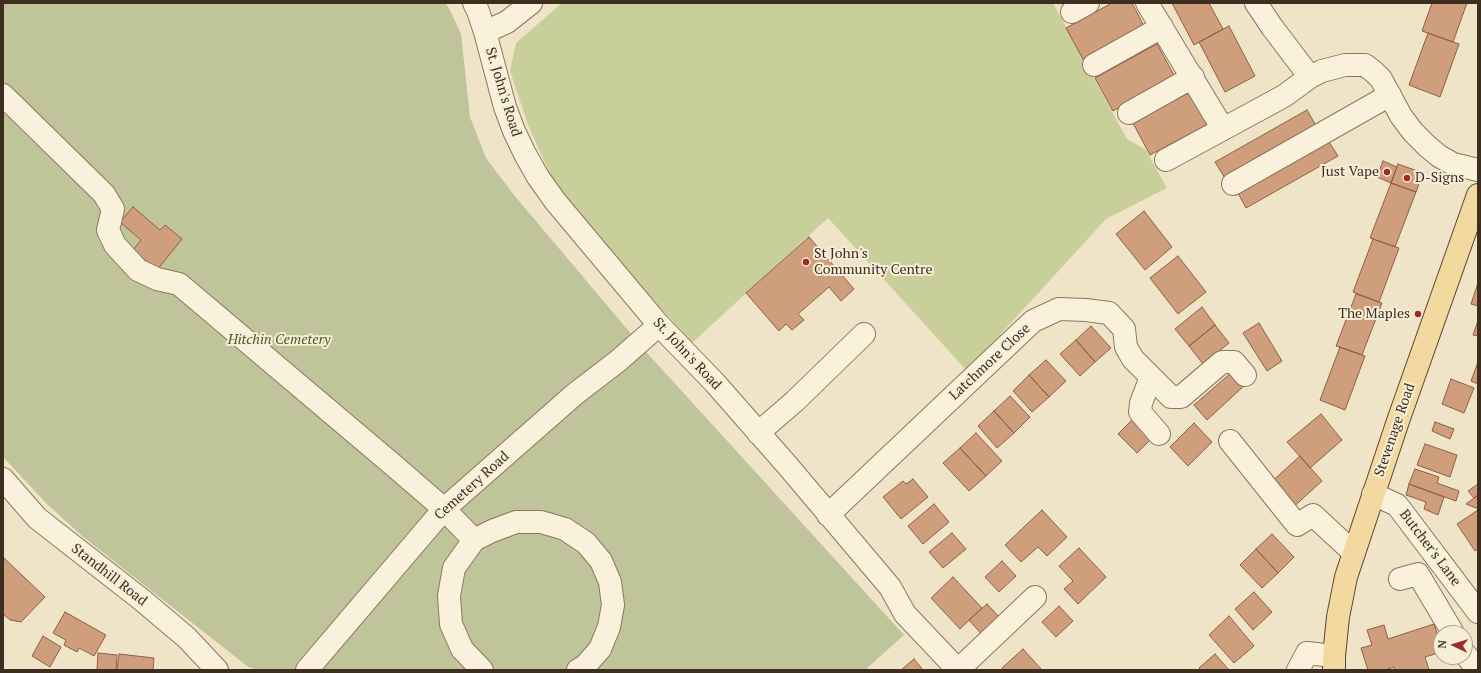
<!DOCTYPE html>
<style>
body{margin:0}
#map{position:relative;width:1481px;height:673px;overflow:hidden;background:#f0e4c8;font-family:"PT Serif",serif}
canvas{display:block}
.frame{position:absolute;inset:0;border:4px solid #3d2e20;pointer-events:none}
.north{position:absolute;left:1433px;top:625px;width:40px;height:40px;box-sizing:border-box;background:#f7eed8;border:1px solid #ada18e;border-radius:50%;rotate:274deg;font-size:11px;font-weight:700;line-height:16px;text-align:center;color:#3d2e20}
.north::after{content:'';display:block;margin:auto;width:14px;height:18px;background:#9e2a2b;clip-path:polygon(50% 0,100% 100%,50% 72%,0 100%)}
</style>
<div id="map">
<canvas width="1481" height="673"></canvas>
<div class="frame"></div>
<div class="north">N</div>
</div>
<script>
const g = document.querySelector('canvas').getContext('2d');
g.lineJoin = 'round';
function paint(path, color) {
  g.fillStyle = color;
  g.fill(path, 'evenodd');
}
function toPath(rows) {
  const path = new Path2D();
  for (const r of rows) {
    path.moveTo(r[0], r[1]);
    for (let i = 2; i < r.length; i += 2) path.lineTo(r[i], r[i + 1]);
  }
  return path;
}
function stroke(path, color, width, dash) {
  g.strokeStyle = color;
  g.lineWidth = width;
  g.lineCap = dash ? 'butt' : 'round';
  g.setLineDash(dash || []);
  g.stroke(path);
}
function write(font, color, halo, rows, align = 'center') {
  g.font = font + ' "PT Serif",serif';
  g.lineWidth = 4;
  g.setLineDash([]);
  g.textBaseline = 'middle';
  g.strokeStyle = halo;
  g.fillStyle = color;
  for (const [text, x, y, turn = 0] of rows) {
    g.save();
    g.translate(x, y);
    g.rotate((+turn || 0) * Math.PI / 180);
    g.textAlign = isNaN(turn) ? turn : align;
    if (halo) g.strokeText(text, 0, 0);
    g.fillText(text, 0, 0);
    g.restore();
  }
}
paint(toPath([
 [562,3,1053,3,1127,139,1145,149,1167,188,1106,219,967,371,828,218,692,343,558,192,528,125,510,71,516,43]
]), '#c9cf9b');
paint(toPath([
 [3,3,445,3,449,8,461,34,470,117,486,158,514,195,648,354,904,635,865,670,256,670,247,666,82,536,47,504,3,457]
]), '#bfc49a');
const building = toPath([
 [1112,3,1132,3,1145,28,1084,61,1066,28,1112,3],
 [1172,3,1209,3,1223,29,1194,45,1172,3],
 [1432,3,1467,3,1453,42,1422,31,1432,3],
 [1229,26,1255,76,1225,92,1199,42,1229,26],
 [1428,33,1459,44,1440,97,1409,85,1428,33],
 [1157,44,1175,77,1113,111,1095,78,1157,44],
 [1190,92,1208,124,1150,155,1133,123,1190,92],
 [1307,110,1316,126,1225,178,1215,162,1307,110],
 [1329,142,1338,156,1246,208,1238,193,1329,142],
 [1383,161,1397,167,1391,183,1377,177,1383,161],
 [1398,164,1423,173,1416,192,1391,183,1398,164],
 [1391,183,1416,192,1395,247,1370,238,1391,183],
 [133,207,160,230,165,225,182,239,157,270,133,250,141,240,120,222,133,207],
 [1144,211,1172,247,1145,270,1116,234,1144,211],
 [809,237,854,289,841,301,829,287,798,314,804,320,792,330,786,324,779,331,746,293,809,237],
 [1373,239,1399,248,1379,302,1353,292,1373,239],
 [1178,256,1206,292,1178,314,1150,278,1178,256],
 [1478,283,1478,306,1471,304,1478,283],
 [1356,294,1382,303,1362,355,1336,346,1356,294],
 [1202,307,1215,325,1189,346,1175,329,1202,307],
 [1478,321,1478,336,1473,335,1478,321],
 [1259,323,1282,361,1267,371,1243,333,1259,323],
 [1215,325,1229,343,1203,364,1189,346,1215,325],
 [1091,326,1111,348,1095,362,1076,340,1091,326],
 [1076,340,1095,362,1080,376,1060,354,1076,340],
 [1340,347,1365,356,1345,410,1320,400,1340,347],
 [1046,360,1066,381,1049,397,1029,375,1046,360],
 [1478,362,1478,384,1471,381,1478,362],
 [1233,371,1245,385,1207,420,1194,405,1233,371],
 [1029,375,1049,397,1032,412,1013,391,1029,375],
 [1451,379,1474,388,1464,413,1442,404,1451,379],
 [1010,396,1030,417,1014,433,994,411,1010,396],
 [994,411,1014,433,997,448,978,426,994,411],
 [1321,414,1342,440,1310,468,1287,442,1321,414],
 [1135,417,1154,436,1137,453,1118,434,1135,417],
 [1435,422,1454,429,1450,439,1432,431,1435,422],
 [1194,423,1212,442,1188,466,1170,447,1194,423],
 [976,433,1002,461,986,476,960,448,976,433],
 [1425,444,1457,455,1450,477,1417,465,1425,444],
 [960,448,986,476,969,491,943,463,960,448],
 [1300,456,1322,481,1290,510,1268,485,1300,456],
 [1415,469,1439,477,1437,483,1459,491,1456,501,1409,484,1415,469],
 [913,479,928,497,901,519,883,497,903,481,906,484,913,479],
 [1409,484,1444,497,1438,515,1424,509,1426,502,1406,495,1409,484],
 [1478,484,1478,495,1474,498,1468,491,1478,484],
 [1478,495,1478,507,1476,508,1466,504,1478,495],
 [934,504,949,522,923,544,908,526,934,504],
 [1042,510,1067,537,1047,556,1038,547,1021,562,1005,545,1042,510],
 [1478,510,1478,549,1475,551,1457,524,1478,510],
 [952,533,966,549,943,568,929,552,952,533],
 [1272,534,1294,557,1278,573,1256,549,1272,534],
 [1079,548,1106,577,1078,604,1064,589,1073,581,1059,566,1079,548],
 [1256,549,1278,573,1262,588,1240,565,1256,549],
 [3,557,45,597,21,622,10,620,3,614,3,557],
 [1002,561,1016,576,999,592,985,577,1002,561],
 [953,577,982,608,960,629,931,598,953,577],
 [1254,592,1272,612,1253,630,1235,609,1254,592],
 [987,604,1003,621,985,638,969,620,987,604],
 [1059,606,1073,621,1056,637,1042,622,1059,606],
 [65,612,106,635,94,656,79,648,77,652,64,645,66,640,53,633,65,612],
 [1229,616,1254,646,1234,663,1209,635,1229,616],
 [1434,624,1441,645,1441,652,1425,657,1429,670,1395,670,1394,667,1385,670,1368,670,1361,648,1372,645,1367,630,1384,625,1388,639,1434,624],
 [43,636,61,647,50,667,32,656,43,636],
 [1023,649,1042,670,1004,670,1002,668,1023,649],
 [98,653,117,655,116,670,97,670,98,653],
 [119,654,154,658,153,670,117,670,119,654],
 [1215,654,1229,670,1201,670,1199,668,1215,654],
 [914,659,923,670,901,670,914,659]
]);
paint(building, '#cf9f7d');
stroke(building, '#8d5f41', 1);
const minor = toPath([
 [474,3,478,11,485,32,505,107,514,131,525,154,538,177,555,201,659,325,715,383,787,465,890,587,905,614,958,670],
 [1147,3,1223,129],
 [1256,3,1272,27,1310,77,1322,71,1345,65,1365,65,1374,72,1381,79,1401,116,1413,132,1427,146,1439,156,1453,164,1478,170],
 [1072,12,1088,3],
 [485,32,507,22,531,3],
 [1094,65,1162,27],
 [3,95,104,194,113,209,108,230,115,245,138,270,157,279,179,284,392,464,444,509,474,540],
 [1129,113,1193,77],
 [1166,160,1284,96,1310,77],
 [1233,184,1390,95],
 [1151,377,1141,403,1140,412,1159,434],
 [758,433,795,401,864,334],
 [1230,441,1297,525,1313,515,1354,553],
 [3,479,37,518,142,600,187,638,217,670],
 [1373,494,1397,505,1478,612],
 [828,515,1033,321,1059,309,1086,310,1109,313,1124,329,1126,347,1133,359,1171,397,1181,397,1222,362,1234,362,1245,375],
 [1400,579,1418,574,1453,633],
 [1465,654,1478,670],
 [307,670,444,509,575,394,618,361,659,325],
 [482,670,462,649,451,624,449,596,454,568,474,540,492,531,516,522,541,522,565,529,586,543,601,561,610,582,613,605,609,627,600,649,585,666,578,670],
 [958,670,1035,597],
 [1298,670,1307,653,1334,656]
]);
const major = toPath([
 [1334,670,1334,656,1338,617,1346,577,1398,421,1478,195]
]);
stroke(minor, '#8d765c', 24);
stroke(major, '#5b4430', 24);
stroke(minor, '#faf1dc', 22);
stroke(major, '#f3d9a0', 22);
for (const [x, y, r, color] of [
 [1387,172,4,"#9e2a2b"],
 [1407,178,4,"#9e2a2b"],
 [806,262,4,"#9e2a2b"],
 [1418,314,4,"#9e2a2b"]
]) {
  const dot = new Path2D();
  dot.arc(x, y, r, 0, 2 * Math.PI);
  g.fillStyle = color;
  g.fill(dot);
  stroke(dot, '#f7eed8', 1.5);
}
write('14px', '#3d2e20', '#f7eed8', [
 ["St. John's Road",503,92,73],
 ["St. John's Road",687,354,47],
 ["Latchmore Close",990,362,-43],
 ["Stevenage Road",1395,430,-71],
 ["Cemetery Road",472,486,-42],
 ["Butcher's Lane",1430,548,53],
 ["Standhill Road",109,575,38]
]);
write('14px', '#3d2e20', '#f7eed8', [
 ["Just Vape",1379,172],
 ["D-Signs",1415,178,"left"],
 ["St John's",814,254,"left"],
 ["Community Centre",814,270,"left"],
 ["The Maples",1410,314]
], 'right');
write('italic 14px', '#4d5a26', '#f7eed8', [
 ["Hitchin Cemetery",279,340]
]);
</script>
